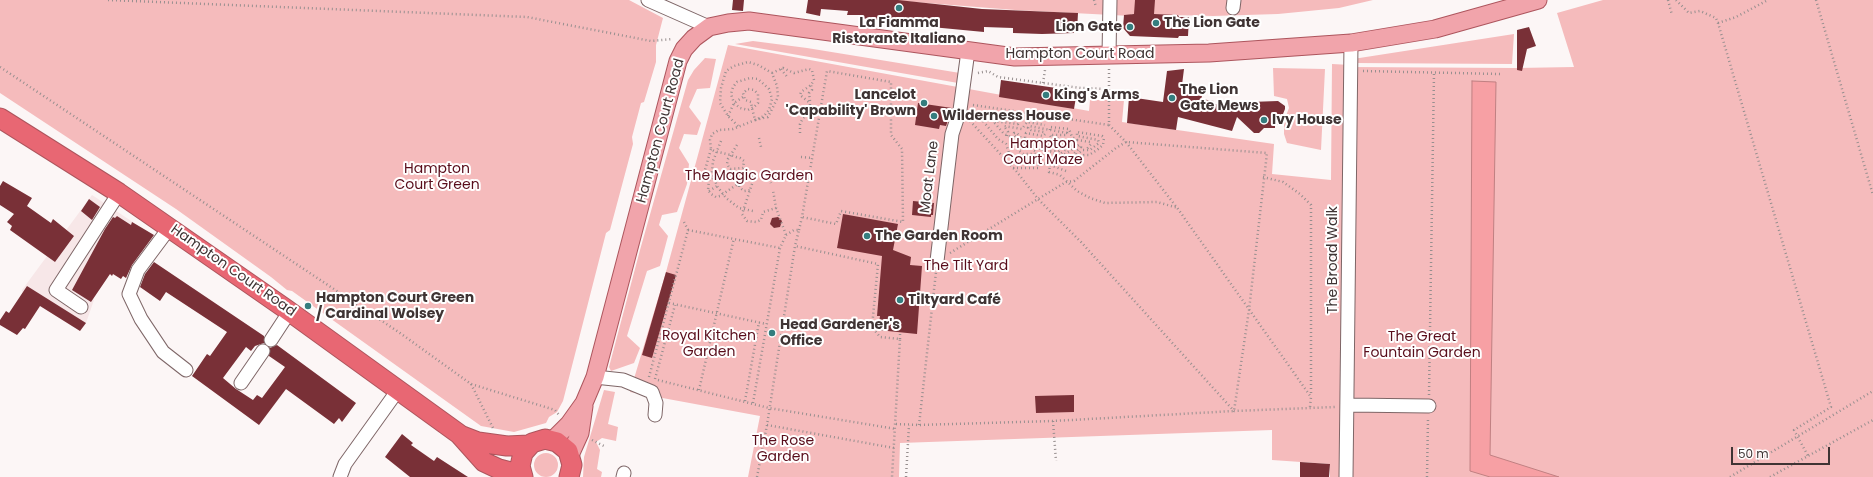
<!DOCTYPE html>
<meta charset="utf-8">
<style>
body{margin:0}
#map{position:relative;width:1873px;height:477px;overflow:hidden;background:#fcf6f6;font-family:Poppins,sans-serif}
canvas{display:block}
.scale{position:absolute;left:1731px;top:447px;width:99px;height:18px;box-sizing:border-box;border:2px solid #3f3434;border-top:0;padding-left:5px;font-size:12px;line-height:14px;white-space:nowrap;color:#3f3434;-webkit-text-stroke:3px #fff;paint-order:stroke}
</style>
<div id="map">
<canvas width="1873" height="477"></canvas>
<div class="scale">50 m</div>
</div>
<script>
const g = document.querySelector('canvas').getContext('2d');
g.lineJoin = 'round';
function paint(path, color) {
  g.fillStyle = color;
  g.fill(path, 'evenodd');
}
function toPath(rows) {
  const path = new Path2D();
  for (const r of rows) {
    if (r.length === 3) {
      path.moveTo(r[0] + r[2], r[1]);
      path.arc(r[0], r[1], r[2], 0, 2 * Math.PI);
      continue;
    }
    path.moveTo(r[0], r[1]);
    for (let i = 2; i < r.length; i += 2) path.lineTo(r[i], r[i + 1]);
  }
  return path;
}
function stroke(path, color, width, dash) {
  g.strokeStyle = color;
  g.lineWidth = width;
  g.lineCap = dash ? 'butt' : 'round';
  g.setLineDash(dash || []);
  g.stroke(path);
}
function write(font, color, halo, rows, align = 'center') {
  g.font = font + ' Poppins,sans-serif';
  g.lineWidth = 4;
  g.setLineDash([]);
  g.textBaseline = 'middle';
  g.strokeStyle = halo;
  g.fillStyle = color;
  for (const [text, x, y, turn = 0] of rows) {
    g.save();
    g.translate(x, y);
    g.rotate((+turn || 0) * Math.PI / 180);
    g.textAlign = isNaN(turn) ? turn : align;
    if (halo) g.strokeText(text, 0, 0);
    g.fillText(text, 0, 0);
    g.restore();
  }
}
paint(toPath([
 [92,195,157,238,146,256,129,245,93,299,94,300,86,323,80,331,23,295,22,290]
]), '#f7e7e8');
paint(toPath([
 [0,0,629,0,663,18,656,45,656,62,644,102,641,103,632,137,633,144,610,230,606,233,563,401,557,412,549,417,546,423,514,432,481,426,292,291,287,290,271,277,176,209,0,93],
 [888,0,1373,0,1339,8,1278,14,1213,16,1131,14,1131,16,1015,10],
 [1603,0,1873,0,1873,477,1330,477,1330,464,1272,460,1272,430,900,443,899,477,748,477,760,416,630,392,666,272,728,45,1089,111,1090,100,1124,100,1122,122,1274,144,1272,174,1331,180,1332,64,1351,65,1350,67,1517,68,1574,67,1557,13],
 [1514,34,1512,64,1353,63,1353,59],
 [753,41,807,48,960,73,958,83,735,44],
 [705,58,716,59,710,88,697,89,689,107,701,123,697,135,684,134,679,148,689,164,687,184,677,212,662,215,659,225,668,236,660,266,647,271,627,336,640,348,634,363,611,371,609,367,640,250,688,80,694,70],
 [1273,68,1325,69,1321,150,1287,143,1284,134,1284,121,1289,108,1287,99,1274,96],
 [604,390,615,392,608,424,618,427,616,441,602,438,596,442,600,450,597,469,602,472,601,477,583,477,584,457],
 [546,465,12]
]), '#f5bbbc');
const water = toPath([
 [1472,81,1496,82,1490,455,1559,477,1490,477,1470,471,1472,81]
]);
paint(water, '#f7a0a4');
stroke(water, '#c08082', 1);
paint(toPath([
 [733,0,744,0,743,11,732,10],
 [808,0,898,0,982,9,1078,13,1077,31,1074,31,1074,33,1042,34,1013,33,1013,28,984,27,984,32,879,22,879,20,859,18,860,15,847,15,848,11,821,9,820,16,806,13],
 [1135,0,1155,0,1154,14,1178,15,1179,17,1189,17,1188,36,1179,36,1178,38,1130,36,1123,28,1124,15,1134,14],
 [1529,27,1536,46,1527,49,1522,71,1517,70,1517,30],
 [1184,69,1181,93,1202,96,1201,99,1214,101,1214,104,1226,105,1224,108,1250,110,1250,102,1278,101,1285,106,1285,109,1283,114,1279,115,1278,125,1275,125,1275,128,1264,128,1259,133,1254,133,1237,117,1232,131,1178,117,1176,130,1127,123,1129,97,1163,102,1167,71],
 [1001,80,1077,91,1074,109,999,97],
 [918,103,952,108,946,126,940,125,939,129,915,125],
 [3,181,32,198,27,206,51,223,53,219,74,236,55,262,10,230,12,226,7,222,14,214,0,205,0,186],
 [89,199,100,207,92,220,81,211],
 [913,201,934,203,933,215,931,215,931,217,912,215],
 [843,214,898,224,893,250,911,257,910,265,922,266,917,334,878,330,880,316,877,316,882,256,837,248],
 [117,216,131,225,132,222,154,235,132,265,126,278,123,276,121,279,113,274,112,276,110,274,91,302,72,290,105,229,113,217,115,218],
 [778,217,782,221,780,227,774,228,770,224,772,218],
 [154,262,264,336,264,343,255,346,251,351,246,347,223,378,236,389,253,400,257,395,262,398,285,367,269,356,270,348,277,345,356,403,342,422,339,418,334,424,286,389,259,425,192,376,207,354,210,356,227,332,166,292,160,301,140,287,145,274],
 [666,272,676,275,652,358,642,355],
 [27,286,86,323,80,331,40,306,25,329,23,328,17,335,0,325,0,320,6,311,9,313],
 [1074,395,1074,412,1036,413,1035,396],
 [402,434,413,443,411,445,434,461,437,457,468,477,410,477,385,457],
 [1300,462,1330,464,1329,477,1300,477]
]), '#793037');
const minor = toPath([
 [648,0,709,27],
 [1233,8,1234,0],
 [1109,55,1110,0],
 [170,227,138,270,129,294,141,319,163,352,186,370],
 [937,261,952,134,960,110,968,51],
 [81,307,56,290,119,193],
 [271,340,290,311],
 [595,377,623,380,652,392,656,403,655,415],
 [241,383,263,351],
 [1348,405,1429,406],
 [340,477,345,464,398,390],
 [623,477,624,473],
 [1346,477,1351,43]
]);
const major = toPath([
 [553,440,569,424,584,403,595,377,678,61,684,49,694,38,709,27,728,23,749,21,1015,57,1209,53,1351,43,1435,29,1538,0],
 [570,455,580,433,584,406]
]);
const highway = toPath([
 [0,118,119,193,286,309,459,434,484,462,499,469,522,475],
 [460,435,478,442,507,446,529,445],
 [523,477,520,466,523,453,532,443,545,439,557,442,568,451,572,465,569,477]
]);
stroke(minor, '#7e6667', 15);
stroke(major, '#ad555d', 19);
stroke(highway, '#ad555d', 21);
stroke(toPath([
 [108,0,527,17,651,41,673,39],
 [1094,0,1096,7],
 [1668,0,1672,15],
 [1676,0,1689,13,1700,11,1716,18,1718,23,1831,407,1794,430,1808,456],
 [1816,0,1873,195],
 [1718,23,1736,17,1768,0],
 [0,67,400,333,471,384,555,410,559,415],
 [781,69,788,78],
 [1109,69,1109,125,1126,142,1178,209,1311,397,1310,407],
 [1363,71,1500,74],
 [772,73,783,68,794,73,809,69,812,70,814,80,811,85,801,92,800,95,810,103,810,110,809,114,803,118,800,124,800,136],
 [978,73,988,71,998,77,1081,88,1109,89],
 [1043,83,1045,70],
 [810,101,809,93,812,90,811,85],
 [973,105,1109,125],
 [728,116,734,103,743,97],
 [970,121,1017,172,1038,199,1081,242,1234,411,1335,407],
 [1050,130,1050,127,1069,129,1072,137,1077,140,1059,155],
 [1007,136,1008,132,1004,126,1022,129,1027,122,1045,125],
 [759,138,761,147],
 [1077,140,1090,142,1091,144,1086,150],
 [1036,141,1044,144],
 [737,145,732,153,730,157,728,159,727,164,730,169,743,168,744,161,740,158,736,157,731,155,714,151,711,149,710,140,712,134,719,130,733,129,755,120,764,116,769,110,772,99,769,89,758,79,750,78,737,82,733,87,731,94,734,103,740,108,748,110,752,108,753,108,758,103,758,94,754,90,748,89,743,93,745,100,751,102,752,108,755,120,768,117,778,97,777,86,772,73,758,65,748,62,734,66,726,71,721,88,720,103,728,116,738,126],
 [1017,146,1011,137,1004,134,993,121,1018,124,1019,120,990,115,986,117,983,121,998,139,1006,144,1009,153,1016,159,1047,164,1048,160,1042,158,1044,144,1054,146],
 [1035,151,1028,147,1017,133,1014,133,1014,135,1025,148,1022,149,1017,146,1016,148,1023,154,1038,154,1040,149,1028,143,1025,137,1026,133,1043,136,1045,134,1044,132,1031,130,1028,128,1029,126,1067,133,1066,135,1050,135,1051,137,1068,141,1059,151,1049,151,1050,153,1062,156,1079,145,1081,147,1071,156,1073,157,1083,150,1090,150,1099,143,1098,140,1077,136,1077,132,1102,136,1104,138,1103,145,1097,150,1089,155,1084,155,1080,157],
 [801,157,812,158],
 [1048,160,1058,160,1074,165,1081,159,1080,157,1071,161,1067,159],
 [1013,168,1039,168,1039,162],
 [731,170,709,180,708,190,711,194,716,197,720,196,751,175,753,181,742,214,747,221,756,222,761,220,763,212,776,208,773,190],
 [1066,171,1050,165,1049,172,1060,175,1077,191,1090,198,1105,203,1157,202,1178,208],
 [768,175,771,183],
 [1263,177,1283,182,1300,194,1311,205,1311,396],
 [708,181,705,170,711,149],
 [739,182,739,187,744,191,751,190],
 [709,191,717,186],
 [688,230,780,248],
 [799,230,802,217,827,71,891,82,891,135,902,149,903,222,841,211,836,224,802,217],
 [786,235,794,230,799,230,795,246],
 [669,303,766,324],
 [900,339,900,332],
 [649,377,688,230,684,222],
 [655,379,675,305],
 [658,380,769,408,896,429],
 [471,384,493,428],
 [699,390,734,238],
 [1429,395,1434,73],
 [745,401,759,322],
 [753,403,780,248,786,235,776,208],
 [1053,421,1056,461],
 [896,424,919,425,1053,421,1234,411,1249,310,1267,153,1126,142,1116,148,1074,181,1066,182,1038,199,950,253],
 [767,425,894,448],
 [919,425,936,272],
 [592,440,604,446],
 [757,477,767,425,795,246,878,264,872,327,880,337,900,339,892,477],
 [906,477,909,425],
 [1427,477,1428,418],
 [1730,477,1873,391],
 [1770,477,1873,420]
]), '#978f8f', 2.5, [1, 3]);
stroke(minor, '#fff', 13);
stroke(major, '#f1a4ab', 17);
stroke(highway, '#e86773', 19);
stroke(toPath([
 [721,141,713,161,712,173,717,186,726,198,739,208,753,211]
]), '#978f8f', 2.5, [1, 3]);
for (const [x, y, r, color] of [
 [899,8,4,"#347d7e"],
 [1156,23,4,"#347d7e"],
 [1130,27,4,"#347d7e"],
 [1046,95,4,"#347d7e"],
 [1172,98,4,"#347d7e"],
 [924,103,4,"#347d7e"],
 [934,116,4,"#347d7e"],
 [1264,120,4,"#347d7e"],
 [867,236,4,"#347d7e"],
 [900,300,4,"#347d7e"],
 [308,306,4,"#347d7e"],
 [772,333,4,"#347d7e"]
]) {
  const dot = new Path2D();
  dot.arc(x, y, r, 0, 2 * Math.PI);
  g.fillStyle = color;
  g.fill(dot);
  stroke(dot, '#fff', 1.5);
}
write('bold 14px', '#3f3434', '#fff', [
 ["La Fiamma",899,23,"center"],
 ["Ristorante Italiano",899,39,"center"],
 ["The Lion Gate",1164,23],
 ["Lion Gate",1122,27,"right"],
 ["The Lion",1180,90],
 ["Gate Mews",1180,106],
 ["Lancelot",916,95,"right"],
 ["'Capability' Brown",916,111,"right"],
 ["King's Arms",1054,95],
 ["Wilderness House",942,116],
 ["Ivy House",1272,120],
 ["The Garden Room",875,236],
 ["Hampton Court Green",316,298],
 ["/ Cardinal Wolsey",316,314],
 ["Tiltyard Café",908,300],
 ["Head Gardener's",780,325],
 ["Office",780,341]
], 'left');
write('14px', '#3f3434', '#fff', [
 ["Hampton Court Road",1080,54],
 ["Hampton Court Road",661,131,-75],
 ["Moat Lane",930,177,-83],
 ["The Broad Walk",1333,260,-90],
 ["Hampton Court Road",233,271,35]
]);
write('14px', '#590d1b', '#fff', [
 ["Hampton",1043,144],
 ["Court Maze",1043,160],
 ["Hampton",437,169],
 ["Court Green",437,185],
 ["The Magic Garden",749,176],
 ["The Tilt Yard",966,266],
 ["Royal Kitchen",709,336],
 ["Garden",709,352],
 ["The Great",1422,337],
 ["Fountain Garden",1422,353],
 ["The Rose",783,441],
 ["Garden",783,457]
]);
</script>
